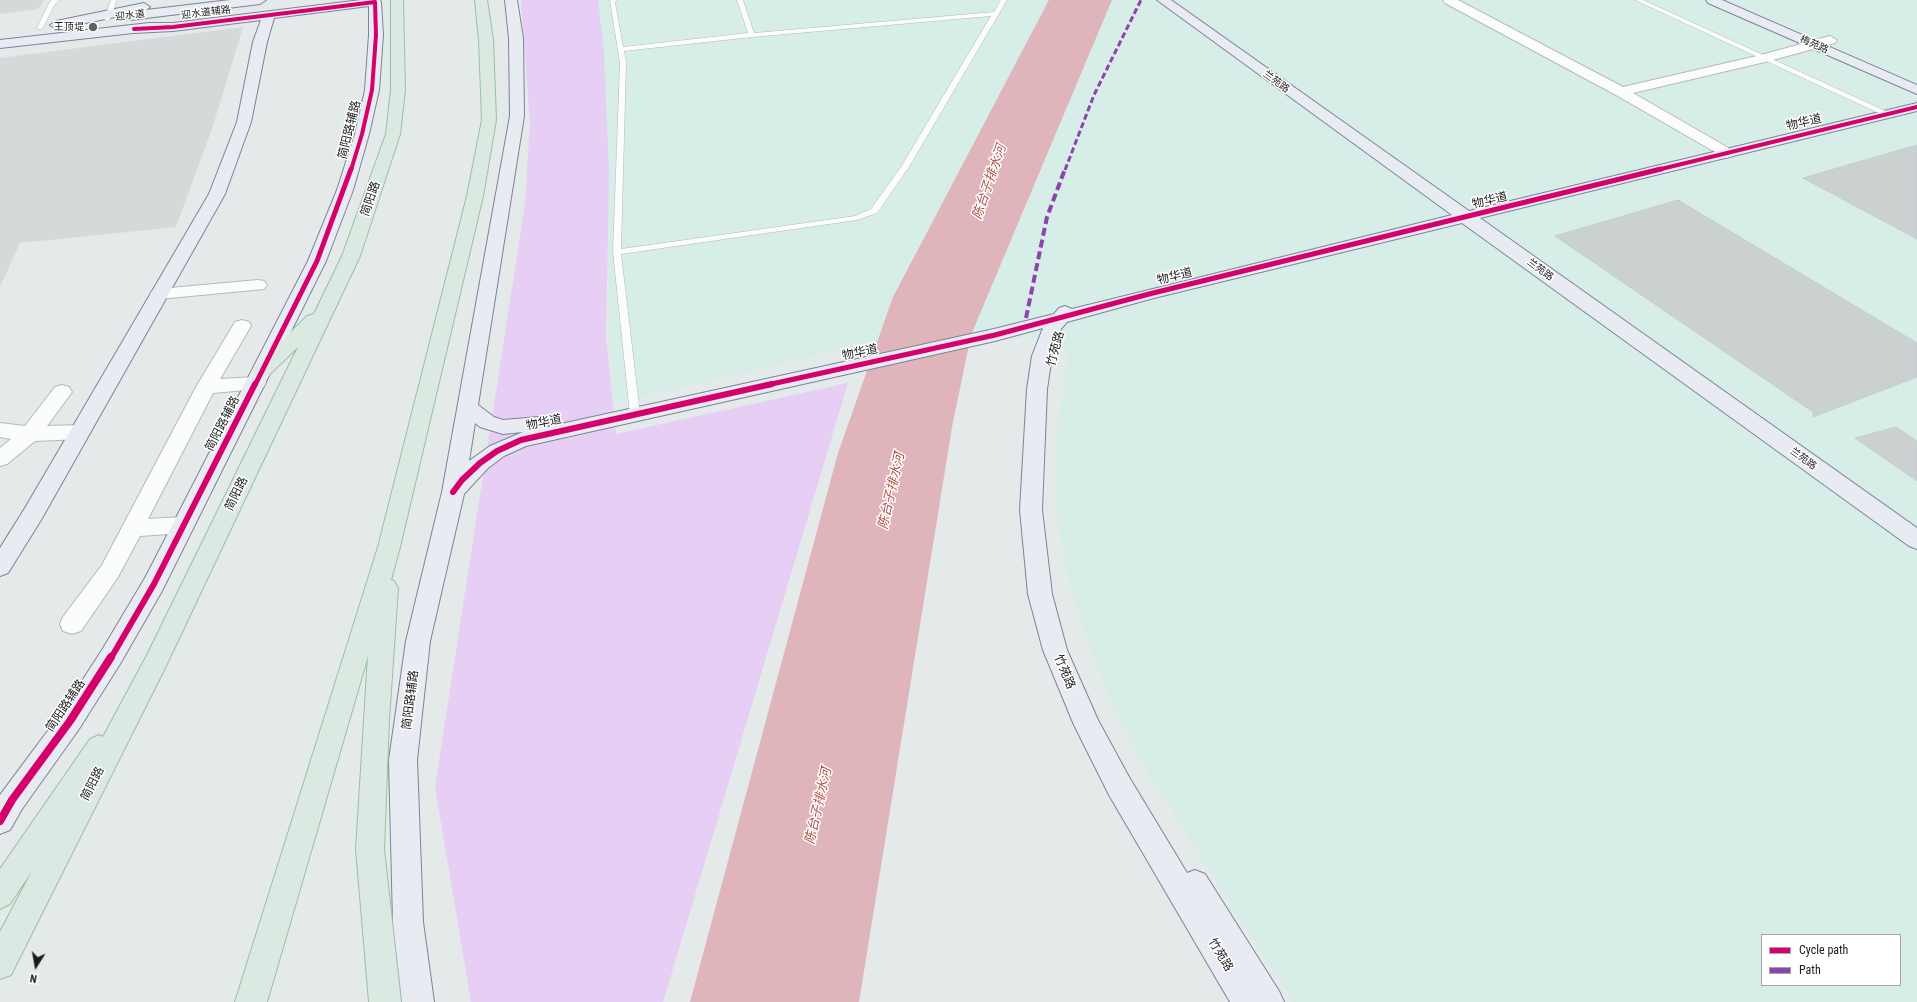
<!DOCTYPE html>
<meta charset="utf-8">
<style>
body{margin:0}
#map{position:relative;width:1917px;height:1002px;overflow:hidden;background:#e4e9ea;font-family:"Roboto Condensed",sans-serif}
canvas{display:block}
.legend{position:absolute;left:1761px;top:934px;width:140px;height:52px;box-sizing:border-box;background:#fff;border:1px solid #a4a4a4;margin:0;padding:5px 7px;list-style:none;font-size:12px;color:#1b1b1b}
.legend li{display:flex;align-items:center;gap:8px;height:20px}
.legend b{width:20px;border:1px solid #a4a4a4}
.north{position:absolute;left:16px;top:946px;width:40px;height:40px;-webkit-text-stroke:3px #fff;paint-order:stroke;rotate:191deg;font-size:11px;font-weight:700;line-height:16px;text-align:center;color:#1b1b1b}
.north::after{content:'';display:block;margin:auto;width:14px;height:18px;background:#1b1b1b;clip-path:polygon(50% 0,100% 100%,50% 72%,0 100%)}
</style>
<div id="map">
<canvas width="1917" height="1002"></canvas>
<ul class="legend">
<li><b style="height:5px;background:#d6006c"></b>Cycle path</li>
<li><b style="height:5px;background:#8e44ad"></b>Path</li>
</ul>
<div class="north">N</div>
</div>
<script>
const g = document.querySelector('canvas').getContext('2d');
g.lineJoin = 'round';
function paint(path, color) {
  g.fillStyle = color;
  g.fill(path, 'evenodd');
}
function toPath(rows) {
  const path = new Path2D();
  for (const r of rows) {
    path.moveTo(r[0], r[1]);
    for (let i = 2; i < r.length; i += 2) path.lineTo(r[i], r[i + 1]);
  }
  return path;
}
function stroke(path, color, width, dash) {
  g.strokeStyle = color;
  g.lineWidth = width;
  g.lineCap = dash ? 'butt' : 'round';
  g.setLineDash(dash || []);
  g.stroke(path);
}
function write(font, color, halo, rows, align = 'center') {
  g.font = font + ' "Roboto Condensed","Noto Sans SC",sans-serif';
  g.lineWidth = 3;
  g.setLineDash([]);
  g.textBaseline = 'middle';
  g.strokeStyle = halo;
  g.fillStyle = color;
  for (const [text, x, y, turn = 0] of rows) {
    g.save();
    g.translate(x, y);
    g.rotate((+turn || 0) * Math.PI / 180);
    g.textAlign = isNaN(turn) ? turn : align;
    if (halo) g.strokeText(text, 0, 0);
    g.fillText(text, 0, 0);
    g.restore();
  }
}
paint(toPath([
 [0,0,44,0,38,9,0,14],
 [243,27,212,129,176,227,20,243,0,287,0,58]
]), '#d5d9d9');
paint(toPath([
 [596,0,1917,0,1917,1002,1293,1002,1148,773,1113,706,1094,659,1069,582,1058,523,1056,462,1058,423,1068,358,1064,348,1030,337,844,349,613,404],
 [1762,935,1900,935,1900,985,1762,985]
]), '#d7ede7');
paint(toPath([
 [521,0,598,0,604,52,609,172,606,337,616,434,848,383,663,1002,471,1002,435,787,525,204,530,123]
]), '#e6cef4');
paint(toPath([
 [1049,0,1112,0,971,335,952,427,859,1002,690,1002,838,453,893,297]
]), '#e0b4bb');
const building = toPath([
 [1917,145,1917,239,1803,178,1917,145],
 [1678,200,1917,343,1917,377,1813,417,1813,412,1555,236,1678,200],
 [1896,427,1917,441,1917,481,1855,438,1896,427]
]);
paint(building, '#cbd0d1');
stroke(building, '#c5cdcd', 1);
const lane = toPath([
 [52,0,59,0,55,4,42,29,38,29,37,28,49,3,52,0],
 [111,0,117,0,110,19,107,21,104,19,111,0],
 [610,0,618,0,615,2,623,47,748,33,737,0,743,0,754,33,994,12,1001,0,1007,0,909,167,877,213,857,220,621,254,640,414,635,417,630,414,613,252,620,63,610,0],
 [991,16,901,167,871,209,855,216,621,249,626,63,624,51,752,37,991,16],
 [1635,0,1643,0,1892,114,1885,116,1635,0]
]);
const street = toPath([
 [1443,0,1458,0,1623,87,1761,55,1830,36,1837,40,1835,43,1769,61,1633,93,1732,150,1735,153,1732,156,1727,158,1722,156,1616,95,1445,3,1443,0],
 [258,280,264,281,267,285,264,289,159,299,153,298,150,294,153,290,159,289,258,280],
 [242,320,249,322,251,326,220,379,256,377,263,378,266,383,263,388,256,389,213,393,148,519,183,517,191,519,194,525,191,531,183,533,140,536,118,577,81,631,72,634,63,631,60,624,63,617,102,565,196,387,235,322,242,320],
 [62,385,69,387,72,392,47,426,80,425,87,427,90,432,87,437,80,439,35,441,7,464,0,466,0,448,11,439,0,437,0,423,25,426,55,387,62,385]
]);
const secondary = toPath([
 [230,0,266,0,260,4,130,20,126,19,125,15,56,29,50,25,56,21,144,3,150,7,146,10,230,0],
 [361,0,380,0,381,2,383,35,379,90,369,134,353,190,326,261,162,591,120,664,79,729,22,809,10,830,0,834,0,795,61,713,102,650,145,578,308,261,337,190,355,134,365,90,369,35,369,6,274,18,267,42,251,122,225,194,41,520,8,573,0,576,0,548,25,508,209,194,237,122,253,42,261,20,173,31,133,33,0,48,0,40,149,23,173,23,361,0],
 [505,0,517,0,523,38,524,116,478,405,494,417,503,420,539,417,546,419,549,424,547,427,994,329,1054,314,1059,308,1065,306,1072,309,1452,215,1157,0,1171,0,1469,211,1917,103,1917,111,1480,218,1917,528,1917,549,1909,546,1462,223,1154,298,1067,322,1061,329,1052,356,1047,389,1042,510,1052,594,1067,650,1098,720,1129,777,1187,873,1195,870,1205,874,1279,991,1284,1002,1230,1002,1109,795,1074,725,1043,650,1028,594,1020,510,1027,389,1032,356,1043,328,995,341,526,446,504,456,488,468,464,494,430,641,417,760,423,922,434,1002,402,1002,393,922,389,760,406,641,442,492,510,116,509,38,505,0],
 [475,423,480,427,503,434,523,432,490,446,469,461,475,423],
 [1706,0,1722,0,1917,85,1917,94,1708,3,1706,0]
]);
const highway = toPath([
 [391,0,403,0,405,90,400,134,360,256,165,668,11,975,0,979,0,932,32,871,10,904,0,909,0,869,90,739,99,735,103,737,147,655,298,347,269,375,262,377,255,375,252,371,307,316,314,314,342,256,386,134,391,90,391,0],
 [475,0,487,0,493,40,496,120,483,196,400,547,391,580,394,581,398,588,389,720,384,849,401,1002,369,1002,356,849,368,656,267,1002,235,1002,378,547,467,196,482,120,479,40,475,0]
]);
stroke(lane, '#b7b9ba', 1);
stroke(street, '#b7b9ba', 2);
stroke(secondary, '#7c8495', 2);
stroke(highway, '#98c0a6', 2);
paint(lane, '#fbfcfc');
paint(street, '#fbfcfc');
paint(secondary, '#e8ecf2');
paint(highway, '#dce9e2');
stroke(toPath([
 [1065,170,1094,95,1141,0]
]), '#8e44ad', 3, [6, 3]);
stroke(toPath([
 [1026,318,1047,217,1065,169]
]), '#8e44ad', 4, [8, 4]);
stroke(toPath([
 [134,29,173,27,375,2,376,35,372,90,362,134,351,170],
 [1657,170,1917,107]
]), '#d6006c', 4);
stroke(toPath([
 [255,385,317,261,351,169],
 [767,385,995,335,1149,294,1661,169]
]), '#d6006c', 5);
stroke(toPath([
 [453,492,462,480,480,463,497,451,521,440,772,384],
 [111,658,154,584,255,384]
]), '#d6006c', 6);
stroke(toPath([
 [0,821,12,800,70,721,111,657]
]), '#d6006c', 8);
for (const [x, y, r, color] of [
 [93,27,5,"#616363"]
]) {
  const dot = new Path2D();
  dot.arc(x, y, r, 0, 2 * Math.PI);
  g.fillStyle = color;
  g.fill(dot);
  stroke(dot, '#fff', 1.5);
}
write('10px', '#1b1b1b', '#fff', [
 ["迎水道辅路",206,13,-7],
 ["迎水道",130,16,-7],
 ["梅苑路",1814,45,24],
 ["兰苑路",1276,82,36],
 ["兰苑路",1540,270,36],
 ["兰苑路",1803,459,36]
]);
write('10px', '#1b1b1b', '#fff', [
 ["王顶堤",84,27]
], 'right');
write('12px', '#1b1b1b', '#fff', [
 ["物华道",1804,123,-13],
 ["简阳路辅路",350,130,-76],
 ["简阳路",371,199,-71],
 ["物华道",1490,201,-14],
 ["物华道",1175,277,-14],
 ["竹苑路",1056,349,-74],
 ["物华道",860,353,-12],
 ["物华道",544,423,-12],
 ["简阳路辅路",223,424,-63],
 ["简阳路",237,494,-64],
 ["竹苑路",1064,672,67],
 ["简阳路辅路",411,700,-83],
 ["简阳路辅路",66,706,-56],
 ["简阳路",93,784,-63],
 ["竹苑路",1220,955,59]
]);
write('italic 13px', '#b05143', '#fff', [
 ["陈台子排水河",990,182,-71],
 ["陈台子排水河",892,491,-77],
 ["陈台子排水河",819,806,-77]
]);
</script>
